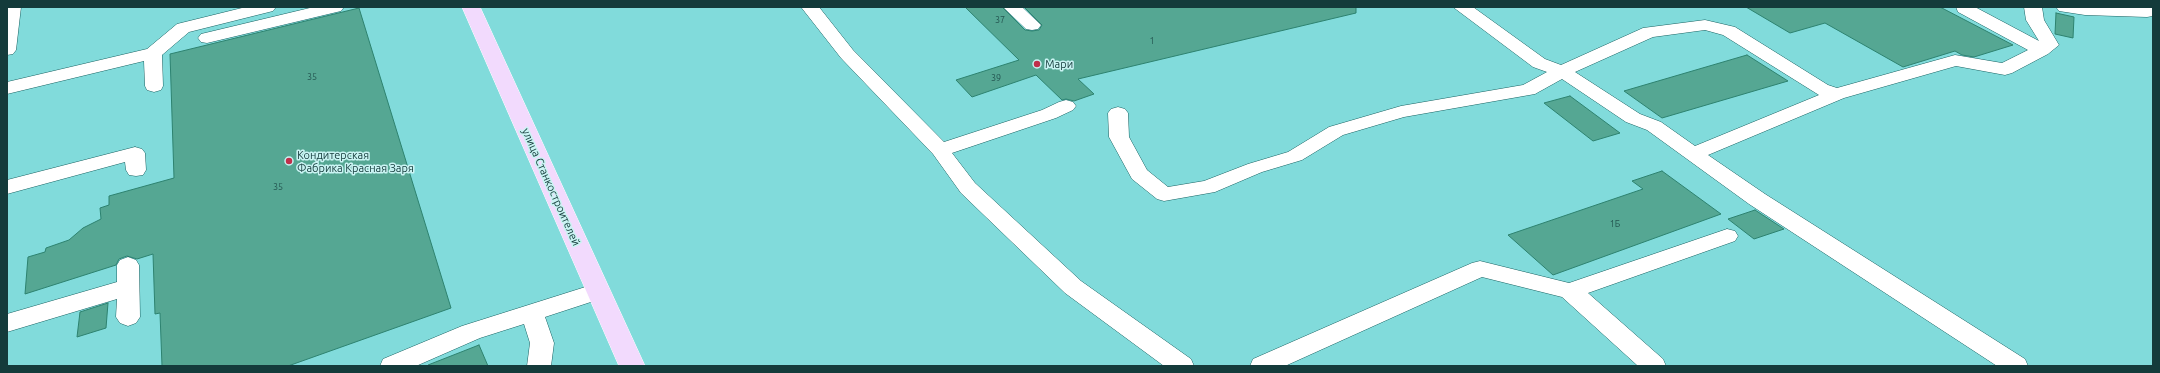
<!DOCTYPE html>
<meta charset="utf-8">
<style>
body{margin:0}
#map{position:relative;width:2160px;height:373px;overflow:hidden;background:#81dbdb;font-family:Ubuntu,sans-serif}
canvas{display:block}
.frame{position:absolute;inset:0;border:8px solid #143b3b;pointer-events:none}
</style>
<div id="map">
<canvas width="2160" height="373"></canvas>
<div class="frame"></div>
</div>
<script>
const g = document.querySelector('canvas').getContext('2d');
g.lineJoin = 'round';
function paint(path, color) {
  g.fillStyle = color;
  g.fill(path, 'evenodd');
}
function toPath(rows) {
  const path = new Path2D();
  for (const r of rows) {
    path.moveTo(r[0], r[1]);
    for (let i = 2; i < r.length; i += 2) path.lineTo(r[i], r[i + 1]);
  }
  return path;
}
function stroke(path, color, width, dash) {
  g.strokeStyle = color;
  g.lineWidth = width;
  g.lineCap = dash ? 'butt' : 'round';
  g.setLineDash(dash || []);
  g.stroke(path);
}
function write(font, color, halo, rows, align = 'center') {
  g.font = font + ' Ubuntu,sans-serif';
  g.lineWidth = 3;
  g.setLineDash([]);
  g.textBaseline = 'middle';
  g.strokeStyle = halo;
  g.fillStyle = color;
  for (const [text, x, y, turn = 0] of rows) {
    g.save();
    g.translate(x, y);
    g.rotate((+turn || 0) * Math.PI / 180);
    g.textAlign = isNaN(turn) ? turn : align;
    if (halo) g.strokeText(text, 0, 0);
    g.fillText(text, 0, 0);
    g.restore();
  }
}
const building = toPath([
 [965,7,1002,7,1025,30,1032,31,1039,30,1042,25,1024,7,1356,7,1356,13,1078,79,1094,94,1074,101,1066,99,1062,100,1036,75,972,97,956,80,1019,60,965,7],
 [1746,7,1940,7,2013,45,1974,57,1962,55,1955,51,1903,67,1825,23,1790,33,1746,7],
 [359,8,451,308,288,366,162,366,160,313,155,314,153,254,137,259,127,256,119,259,116,265,25,294,28,257,45,252,46,248,69,240,83,228,101,219,100,208,109,205,109,196,174,178,170,54,359,8],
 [2056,13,2074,17,2073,38,2055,34,2056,13],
 [1747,55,1788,81,1662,118,1624,91,1747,55],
 [1570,96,1620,133,1593,141,1544,103,1570,96],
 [1662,171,1721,214,1553,275,1508,235,1643,189,1632,181,1662,171],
 [1755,210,1784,229,1754,239,1728,219,1755,210],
 [108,303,106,328,77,337,80,312,108,303],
 [479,345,488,366,428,366,428,365,479,345]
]);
paint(building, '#55a793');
stroke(building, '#2d826f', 1);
const minor = toPath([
 [7,7,21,7,16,50,13,54,7,55,7,7],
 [246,7,276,7,273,11,189,32,162,55,163,86,161,90,154,92,147,90,145,86,144,61,7,94,7,82,147,49,177,24,246,7],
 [314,7,344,7,341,11,207,43,201,42,198,38,201,34,314,7],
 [801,7,819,7,853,50,944,142,1042,110,1059,102,1066,100,1073,102,1076,106,1073,110,1056,118,952,153,975,183,1081,281,1191,359,1194,366,1164,366,1065,293,961,193,933,154,841,58,801,7],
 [1003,7,1022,7,1041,25,1038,29,1032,30,1026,29,1003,7],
 [1453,7,1473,7,1545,59,1561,65,1643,28,1705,20,1735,27,1828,85,1837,88,1955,55,2002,63,2028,50,1958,12,1956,7,1975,7,2039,41,2026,20,2024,7,2042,7,2044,20,2059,45,2048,54,2012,73,2005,75,1956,66,1844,98,1708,155,1765,194,2025,359,2028,366,1997,366,1749,204,1647,130,1626,122,1562,79,1535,94,1404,117,1343,135,1302,160,1262,172,1215,192,1164,201,1157,199,1132,179,1109,137,1108,113,1111,109,1118,107,1125,109,1128,113,1129,137,1147,170,1168,187,1204,181,1248,164,1288,152,1329,127,1401,106,1523,85,1547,72,1533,67,1453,7],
 [1705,30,1723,35,1819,95,1695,146,1661,122,1640,114,1575,72,1653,37,1705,30],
 [2056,7,2148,7,2153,8,2153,16,2147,17,2085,15,2059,11,2056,7],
 [135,147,142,149,145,153,146,170,143,175,136,176,129,175,126,170,125,162,7,194,7,180,135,147],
 [1727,229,1735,231,1738,236,1735,241,1588,293,1663,359,1666,366,1638,366,1562,297,1482,277,1285,366,1250,366,1253,359,1472,263,1480,261,1569,283,1727,229],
 [128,257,136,260,139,265,140,317,136,323,128,326,120,323,116,317,117,299,7,332,7,314,117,282,117,265,120,260,128,257],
 [598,283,606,285,610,291,606,297,545,317,554,343,551,366,527,366,530,343,524,324,480,338,416,366,380,366,383,359,462,326,598,283]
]);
const major = toPath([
 [462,7,480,7,645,366,619,366,462,7]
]);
stroke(minor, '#196262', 1);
stroke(major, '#fff', 1);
paint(minor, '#fff');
paint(major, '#f2dafd');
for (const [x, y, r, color] of [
 [1037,64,4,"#c02f4b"],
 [289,161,4,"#c02f4b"]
]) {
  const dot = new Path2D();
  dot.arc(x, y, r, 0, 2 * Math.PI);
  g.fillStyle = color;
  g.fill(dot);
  stroke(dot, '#caf4f3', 1.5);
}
write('9px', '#245651', null, [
 ["37",1000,20],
 ["1",1152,41],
 ["35",312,77],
 ["39",996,78],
 ["35",278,187],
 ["1Б",1615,224]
]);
write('11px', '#143b3b', '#caf4f3', [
 ["Мари",1045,64],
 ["Кондитерская",297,155],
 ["Фабрика Красная Заря",297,168]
], 'left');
write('11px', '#143b3b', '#caf4f3', [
 ["улица Станкостроителей",551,187,66]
]);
</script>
